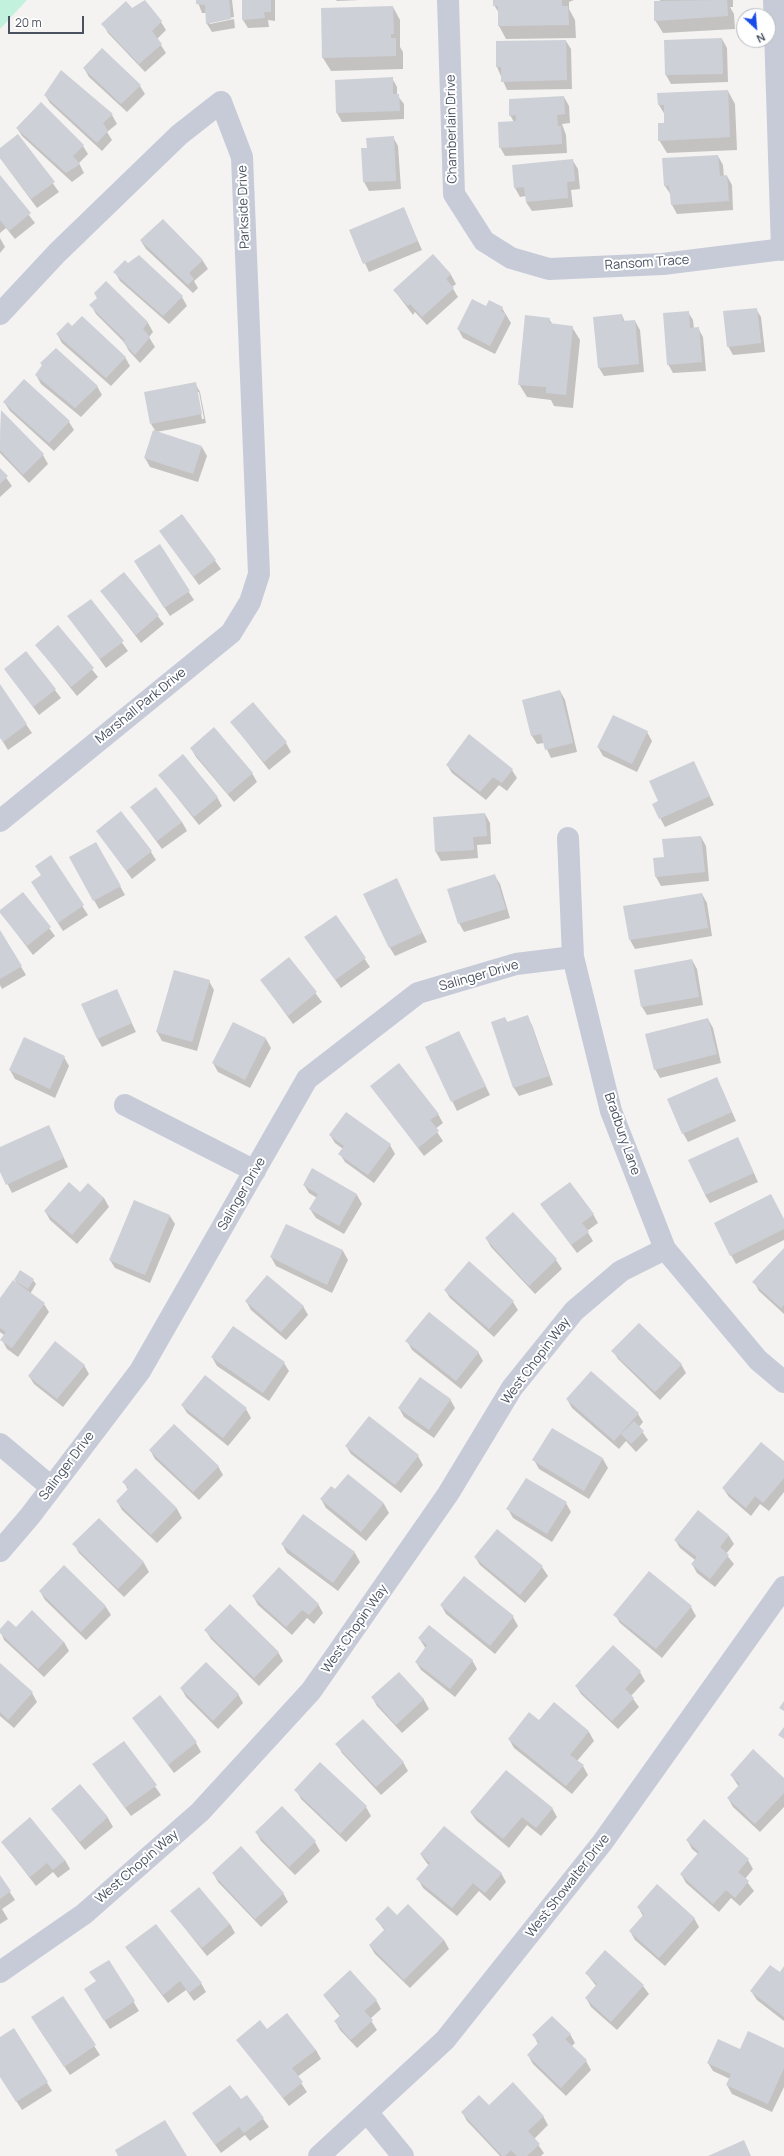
<!DOCTYPE html>
<style>
body{margin:0}
#map{position:relative;width:784px;height:2156px;overflow:hidden;background:#f4f3f2;font-family:Manrope,sans-serif}
canvas{display:block}
.north{position:absolute;left:736px;top:8px;width:40px;height:40px;box-sizing:border-box;background:#fff;border:1px solid #b6b9bf;border-radius:50%;rotate:154deg;font-size:11px;font-weight:700;line-height:16px;text-align:center;color:#495160}
.north::after{content:'';display:block;margin:auto;width:14px;height:18px;background:#184be8;clip-path:polygon(50% 0,100% 100%,50% 72%,0 100%)}
.scale{position:absolute;left:8px;top:16px;width:76px;height:18px;box-sizing:border-box;border:2px solid #495160;border-top:0;padding-left:5px;font-size:12px;line-height:14px;white-space:nowrap;color:#495160;-webkit-text-stroke:3px #fff;paint-order:stroke}
</style>
<div id="map">
<canvas width="784" height="2156"></canvas>
<div class="north">N</div>
<div class="scale">20 m</div>
</div>
<script>
const g = document.querySelector('canvas').getContext('2d');
g.lineJoin = 'round';
function paint(path, color) {
  g.fillStyle = color;
  g.fill(path, 'evenodd');
}
function toPath(rows) {
  const path = new Path2D();
  for (const r of rows) {
    path.moveTo(r[0], r[1]);
    for (let i = 2; i < r.length; i += 2) path.lineTo(r[i], r[i + 1]);
  }
  return path;
}
function stroke(path, color, width, dash) {
  g.strokeStyle = color;
  g.lineWidth = width;
  g.lineCap = dash ? 'butt' : 'round';
  g.setLineDash(dash || []);
  g.stroke(path);
}
function write(font, color, halo, rows, align = 'center') {
  g.font = font + ' Manrope,sans-serif';
  g.lineWidth = 4;
  g.setLineDash([]);
  g.textBaseline = 'middle';
  g.strokeStyle = halo;
  g.fillStyle = color;
  for (const [text, x, y, turn = 0] of rows) {
    g.save();
    g.translate(x, y);
    g.rotate((+turn || 0) * Math.PI / 180);
    g.textAlign = isNaN(turn) ? turn : align;
    if (halo) g.strokeText(text, 0, 0);
    g.fillText(text, 0, 0);
    g.restore();
  }
}
paint(toPath([
 [0,0,27,0,0,29]
]), '#c2f1dd');
paint(toPath([
 [197,0,232,0,234,17,210,22,210,24,234,19,235,28,212,32,207,24,206,13,202,13],
 [243,0,275,0,275,21,268,20,269,27,248,28,243,20],
 [336,0,360,0,337,1],
 [494,0,574,0,569,2,569,9,575,20,576,38,506,39,499,26,499,13,494,5],
 [660,0,733,0,733,7,730,7,734,14,735,29,663,33,655,20],
 [393,7,400,20,400,47,403,52,403,69,331,71,323,58],
 [132,9,161,22,166,30,157,39,166,53,145,72,108,33,103,24],
 [722,39,727,48,728,82,671,84,666,75],
 [566,41,571,49,572,89,507,90,497,67],
 [84,68,140,86,145,94,127,112,89,77],
 [61,71,112,115,117,124,107,132,112,140,102,151,50,103,45,95],
 [392,78,397,87,397,95,404,104,404,119,342,122,337,113],
 [728,91,735,104,737,150,667,153,659,140,665,124,665,115,659,105],
 [564,97,569,106,570,123,562,124,566,135,567,153,505,156,500,147,514,122,510,115],
 [17,128,83,146,88,154,79,163,84,173,72,182,22,136],
 [18,135,59,192,37,208,0,158,0,149],
 [393,137,398,146,401,189,369,191,364,182,362,149,368,149],
 [718,156,723,165,724,177,727,176,732,185,733,210,677,214,672,205,671,195,665,186,663,159],
 [573,161,578,169,580,189,571,190,573,207,532,211,526,202,526,196,520,197,515,188,513,166],
 [0,177,35,223,15,239,6,228,0,233],
 [403,208,422,250,369,272,350,231],
 [163,220,203,261,208,269,194,281,198,288,193,293,146,249,141,241],
 [0,238,5,247,0,253],
 [433,255,451,275,456,284,452,287,458,297,427,325,415,312,413,315,394,290],
 [115,272,182,297,187,306,169,324,120,281],
 [106,282,148,323,153,332,149,337,155,347,140,363,129,351,124,342,96,314,91,305,98,298],
 [487,308,502,308,511,323,495,354,463,338,458,329],
 [756,309,761,317,765,352,733,355,728,346],
 [688,312,693,320,694,329,698,328,703,337,706,371,673,373,668,364],
 [622,315,625,322,635,321,640,330,644,372,604,376,599,368],
 [549,319,553,325,572,327,580,340,573,408,554,406,551,400,527,397,519,384],
 [72,327,125,357,130,366,111,386,62,343,57,334],
 [36,375,97,386,102,395,81,417,41,384],
 [195,383,200,392,206,423,156,432,202,447,207,456,198,482,150,467,145,458,156,432,151,424],
 [197,392,199,392,204,419,202,419],
 [4,402,69,422,74,430,54,451,10,411],
 [1,412,43,455,48,464,29,483,0,453],
 [0,469,12,486,0,497],
 [182,515,221,569,199,585,160,531],
 [159,546,194,600,170,616,140,570],
 [124,574,164,624,141,643,102,592],
 [91,600,128,651,106,668,69,617],
 [58,627,98,677,77,696,36,645],
 [26,652,61,698,39,715,5,669],
 [0,686,32,733,8,750,0,737],
 [560,691,565,700,577,752,551,758,544,743,537,744,532,736],
 [231,722,286,743,291,752,269,770],
 [647,732,652,741,637,772,603,756,598,747],
 [191,748,252,773,257,782,234,802,196,757],
 [447,765,512,770,517,778,507,791,499,785,486,800,452,773],
 [698,771,714,805,665,827,653,805],
 [159,775,217,797,222,806,199,825],
 [131,807,182,822,187,831,162,849],
 [485,814,490,823,491,844,477,845,478,858,441,861,436,852],
 [97,831,151,852,156,860,132,879],
 [701,837,706,846,709,881,661,886,656,877,654,859,665,858],
 [96,843,125,895,99,909,70,858],
 [51,857,88,915,63,931,37,891,41,876],
 [495,876,500,884,510,918,464,932,459,923],
 [396,879,427,942,395,956,390,948],
 [23,893,55,936,33,955,0,912],
 [702,894,707,903,712,936,635,949,630,940],
 [336,916,370,967,341,988,311,946],
 [0,932,26,975,2,989,0,985],
 [289,958,322,1002,293,1024,261,980],
 [692,960,697,969,703,1005,647,1015,642,1007],
 [209,981,214,990,197,1051,162,1041,157,1032],
 [116,990,136,1032,102,1047,97,1038],
 [527,1016,532,1025,553,1085,519,1096,514,1088,492,1022,505,1018,508,1023],
 [708,1019,713,1028,721,1063,660,1078,655,1069],
 [234,1023,266,1039,271,1048,250,1088,218,1072,213,1063],
 [459,1032,490,1095,457,1111,426,1047],
 [64,1057,69,1066,55,1098,15,1079,10,1070],
 [371,1086,438,1114,443,1123,435,1129,443,1141,424,1156],
 [721,1087,736,1121,688,1142,683,1133],
 [49,1126,68,1167,12,1193,0,1169,0,1148],
 [330,1135,390,1145,395,1154,374,1183,345,1162,340,1154,343,1149,335,1143],
 [742,1147,758,1182,710,1203,705,1195],
 [313,1170,357,1195,362,1204,344,1234,316,1218,310,1209,317,1198,309,1193,304,1185],
 [88,1185,104,1198,109,1207,77,1244,50,1220,45,1211,80,1193],
 [541,1205,593,1214,598,1223,587,1231,593,1241,577,1253],
 [513,1213,556,1260,562,1269,535,1294,491,1247,486,1238],
 [170,1216,175,1224,150,1283,115,1268,110,1260],
 [784,1220,784,1240,736,1264,731,1255],
 [286,1225,343,1251,348,1260,332,1293,276,1266,271,1257],
 [784,1250,784,1314,759,1291,754,1282],
 [15,1280,33,1280,36,1284,30,1294,44,1304,49,1312,18,1357,7,1349,2,1340,4,1335,0,1332,0,1300,18,1286],
 [445,1290,513,1302,518,1310,494,1337,450,1298],
 [246,1301,303,1306,308,1315,286,1340,251,1310],
 [407,1341,478,1352,483,1361,461,1389,412,1350],
 [613,1351,681,1364,686,1373,660,1400,618,1359],
 [212,1357,284,1363,289,1371,269,1401,217,1366],
 [84,1365,89,1374,63,1407,34,1384,29,1376],
 [205,1376,246,1409,251,1418,228,1446,187,1413,182,1405],
 [450,1399,455,1408,434,1438,404,1417,399,1408],
 [567,1399,638,1414,643,1422,639,1427,648,1440,636,1452,626,1441,619,1449,572,1408],
 [369,1417,418,1456,423,1465,401,1493,351,1454,346,1446],
 [552,1429,603,1459,608,1468,589,1499,539,1469,534,1460],
 [150,1450,218,1466,223,1475,199,1500,155,1459],
 [784,1463,784,1492,769,1511,760,1504,751,1516,729,1497,723,1488],
 [136,1470,177,1509,182,1518,157,1543,122,1510,117,1501,128,1490,124,1482],
 [348,1475,384,1504,389,1513,366,1541,326,1508,321,1499,335,1491],
 [566,1503,571,1512,552,1542,513,1518,508,1509],
 [698,1512,729,1536,734,1544,726,1554,734,1564,715,1587,697,1573,692,1564,695,1560,680,1548,675,1540],
 [303,1516,355,1553,360,1562,338,1591,287,1553,282,1544],
 [99,1519,144,1563,149,1572,124,1597,79,1553,74,1544],
 [497,1530,542,1567,548,1576,525,1603,480,1565,475,1557],
 [64,1566,106,1607,111,1615,86,1640,45,1600,40,1591],
 [649,1573,691,1607,696,1616,662,1658,620,1623,615,1615],
 [253,1596,318,1604,323,1613,314,1624,307,1618,292,1635,258,1605],
 [441,1605,513,1617,518,1626,495,1654,446,1614],
 [0,1630,64,1642,69,1651,44,1677,4,1640],
 [206,1631,278,1652,283,1661,259,1686,211,1639],
 [419,1638,472,1660,477,1669,455,1697,421,1670,416,1662,426,1649],
 [0,1664,32,1693,37,1702,14,1728,0,1716],
 [640,1672,645,1681,631,1696,639,1707,618,1729,581,1694,576,1686],
 [399,1673,424,1700,429,1709,402,1733,377,1706,372,1697],
 [181,1688,238,1694,243,1703,218,1729,186,1697],
 [554,1703,589,1732,594,1741,577,1761,583,1766,588,1775,572,1794,514,1748,509,1739,539,1721],
 [133,1718,196,1743,201,1752,174,1773],
 [124,1742,161,1795,131,1816,99,1773],
 [337,1744,403,1762,408,1771,381,1795,342,1753],
 [731,1775,784,1779,784,1807,760,1832,733,1807,728,1798,739,1787],
 [80,1786,108,1818,113,1827,85,1850,52,1809],
 [296,1790,366,1807,371,1816,346,1842,301,1799],
 [282,1807,315,1842,320,1851,295,1875,261,1841,256,1832],
 [552,1808,557,1817,541,1836,527,1825,509,1848,477,1821,471,1813],
 [704,1821,748,1860,753,1869,745,1879,754,1891,740,1906,731,1898,719,1912,686,1883,681,1874,698,1854,692,1849,687,1840],
 [2,1842,65,1860,70,1869,58,1878,53,1872,36,1886],
 [421,1855,501,1873,506,1882,490,1901,479,1891,457,1916,423,1888,418,1879,429,1866],
 [213,1873,283,1893,288,1902,261,1927,218,1882],
 [0,1877,15,1900,2,1909,8,1919,0,1924],
 [408,1905,444,1940,449,1949,410,1988,375,1954,370,1946,385,1931,376,1919,397,1916],
 [638,1907,694,1918,699,1927,665,1966,635,1940,630,1931,643,1916],
 [171,1911,230,1924,235,1933,207,1956],
 [126,1948,201,1983,206,1992,194,2001,186,1990,168,2003],
 [605,1951,643,1986,649,1994,617,2030,591,2007,586,1998,597,1987,586,1973],
 [109,1961,139,2011,110,2029,90,1998,97,1982,91,1972],
 [784,1968,784,2021,757,2000,751,1991,780,1973],
 [324,1996,376,2000,381,2009,370,2019,377,2030,357,2048,340,2030,335,2021,340,2016],
 [63,1998,100,2055,70,2075,37,2026],
 [14,2029,52,2091,22,2110,0,2076,0,2038],
 [570,2034,575,2043,571,2047,586,2061,591,2070,566,2096,533,2064,528,2055,538,2044,534,2036],
 [237,2040,316,2050,321,2059,297,2077,307,2092,289,2106],
 [784,2049,784,2087,772,2112,732,2094,727,2085,730,2079,713,2071,708,2063],
 [247,2097,269,2127,250,2141,245,2135,221,2153,193,2114,241,2101],
 [489,2107,543,2116,548,2125,534,2139,544,2153,541,2156,500,2156,467,2121,462,2112]
]), '#0003');
paint(toPath([
 [145,0,162,21,152,31,162,44,139,64,101,24,126,1,132,8],
 [196,0,229,0,231,19,206,24,205,5,196,4],
 [242,0,271,0,271,12,264,12,265,18,242,20],
 [493,0,562,0,562,6,568,6,569,25,498,26,498,6,493,6],
 [720,0,727,0,728,16,654,21,654,1],
 [393,6,394,34,391,34,391,38,396,38,396,56,322,58,321,8],
 [722,38,723,74,665,75,664,40],
 [566,40,567,80,501,82,501,67,496,67,496,41],
 [102,48,141,85,121,104,83,68],
 [61,70,113,114,103,123,108,131,97,143,44,95],
 [393,77,393,94,399,94,400,111,336,113,335,80],
 [728,90,730,137,658,141,658,123,664,123,664,105,658,105,657,93],
 [564,96,565,114,557,115,558,126,561,126,562,144,499,148,498,122,516,121,516,115,509,116,509,99],
 [41,102,84,145,73,156,80,164,66,173,16,128],
 [18,134,55,182,31,199,0,158,0,148],
 [394,136,396,181,363,182,361,148,367,148,366,138],
 [718,155,720,176,727,175,729,201,671,205,669,186,664,186,662,158],
 [573,159,575,181,567,182,568,198,526,202,524,187,514,188,512,165],
 [0,175,31,213,9,231,0,220],
 [404,207,418,241,363,264,349,230],
 [163,219,203,260,189,273,194,279,188,285,140,240],
 [433,254,451,274,446,279,454,288,422,317,410,304,408,306,393,290],
 [139,255,183,296,163,316,113,272,125,260,128,263],
 [106,281,148,322,143,329,150,337,135,355,123,342,125,340,89,305,97,298,94,293],
 [472,299,486,306,489,300,503,307,501,311,506,314,490,346,457,329],
 [757,308,761,343,727,347,723,311],
 [689,311,690,328,699,327,702,362,667,365,663,313],
 [622,314,623,321,635,320,639,364,598,368,593,317],
 [525,315,550,318,549,323,573,326,566,395,546,393,546,387,518,385],
 [82,316,126,357,106,378,56,334,68,322,72,326],
 [56,348,98,386,75,408,35,375,42,365,40,363],
 [24,379,70,421,49,443,3,402],
 [196,382,202,414,150,424,144,392],
 [1,410,44,454,23,475,0,450],
 [153,430,202,446,193,474,144,458],
 [0,468,8,476,0,484],
 [182,514,216,560,193,577,159,531],
 [160,544,190,591,164,608,134,561],
 [124,572,159,615,136,635,100,591],
 [91,599,124,641,100,659,67,616],
 [58,625,94,668,71,687,35,645],
 [26,651,56,689,33,707,4,669],
 [0,684,27,724,3,742,0,738],
 [560,690,573,743,545,750,541,734,531,736,522,700],
 [253,702,287,742,264,762,230,722],
 [613,715,648,731,632,764,597,747],
 [214,727,253,773,228,794,190,748],
 [469,734,513,769,502,783,493,777,480,792,446,765],
 [183,754,218,797,194,817,158,775],
 [694,761,710,796,659,819,652,804,658,801,649,781],
 [156,787,182,822,157,841,130,807],
 [121,811,152,851,126,871,96,831],
 [485,813,487,836,473,837,474,850,435,852,433,817],
 [701,836,705,872,655,877,653,858,664,857,662,839],
 [96,842,121,886,93,901,69,857],
 [51,855,84,905,58,923,31,882,41,875,35,866],
 [495,874,506,909,458,924,447,889],
 [397,878,422,933,389,948,363,894],
 [23,892,51,927,27,946,0,913,0,910],
 [702,893,708,928,629,940,623,906],
 [336,915,366,958,335,980,304,937],
 [0,930,22,966,0,979],
 [289,957,317,992,288,1016,260,980],
 [692,959,699,997,641,1007,634,970],
 [174,970,210,980,192,1042,156,1032],
 [117,989,132,1023,97,1039,81,1004],
 [528,1015,549,1076,513,1088,491,1022,505,1017,507,1022],
 [708,1018,717,1054,654,1070,645,1034],
 [233,1022,266,1038,245,1080,212,1063],
 [459,1031,486,1086,451,1102,425,1047],
 [24,1037,65,1056,50,1089,9,1070],
 [399,1063,439,1114,430,1120,439,1131,418,1148,370,1086],
 [717,1077,732,1112,682,1134,667,1099],
 [346,1112,391,1144,368,1175,338,1154,344,1146,329,1135],
 [49,1125,64,1158,6,1185,0,1172,0,1147],
 [738,1137,754,1173,705,1195,688,1160],
 [312,1168,357,1194,339,1226,309,1209,318,1194,303,1185],
 [69,1182,80,1192,88,1183,104,1198,72,1235,44,1211],
 [570,1182,594,1214,582,1223,589,1232,571,1245,540,1204],
 [771,1194,784,1219,784,1229,730,1256,714,1223],
 [134,1200,170,1215,145,1275,109,1260],
 [513,1212,557,1259,529,1286,485,1238],
 [286,1224,343,1250,327,1285,270,1257],
 [784,1248,784,1305,781,1308,752,1282],
 [469,1261,514,1301,489,1329,444,1290],
 [20,1270,34,1279,28,1289,14,1280],
 [267,1275,304,1306,281,1332,245,1301],
 [13,1280,45,1303,12,1348,0,1340,6,1332,0,1328,0,1298],
 [429,1312,479,1352,456,1381,405,1341],
 [639,1323,682,1364,655,1392,611,1351],
 [233,1326,285,1362,263,1393,211,1357],
 [55,1341,85,1365,57,1399,28,1376],
 [591,1371,639,1413,614,1441,566,1399],
 [205,1375,247,1408,223,1438,181,1405],
 [420,1377,451,1399,429,1430,398,1408],
 [369,1416,419,1455,395,1485,345,1446],
 [634,1421,644,1431,631,1444,621,1434],
 [174,1424,219,1466,193,1492,149,1450],
 [552,1428,603,1458,584,1491,532,1460],
 [761,1442,784,1461,784,1478,763,1503,755,1496,746,1508,722,1488],
 [136,1468,177,1508,151,1535,116,1501,129,1488,122,1482],
 [348,1474,384,1503,361,1532,320,1499,331,1486,335,1489],
 [526,1478,567,1502,547,1534,506,1509],
 [698,1510,729,1535,720,1547,729,1555,710,1579,691,1564,697,1557,674,1540],
 [303,1514,355,1552,333,1583,281,1544],
 [99,1518,144,1562,118,1589,72,1544],
 [497,1529,543,1566,520,1595,474,1557],
 [64,1565,106,1606,81,1632,39,1591],
 [279,1567,319,1604,309,1615,302,1610,286,1627,252,1596],
 [649,1571,692,1606,656,1649,613,1615],
 [464,1576,514,1616,490,1646,440,1605],
 [230,1604,279,1652,254,1678,204,1630],
 [32,1610,64,1642,38,1669,0,1633,0,1629,8,1620,16,1627],
 [429,1625,473,1660,450,1689,415,1662,427,1645,418,1638],
 [613,1645,641,1671,625,1689,634,1698,612,1721,575,1686],
 [206,1662,239,1694,213,1721,180,1688],
 [0,1663,33,1692,8,1720,0,1712],
 [399,1672,424,1699,396,1725,371,1697],
 [160,1695,197,1742,168,1765,132,1718],
 [784,1701,784,1711,779,1708],
 [554,1702,589,1731,570,1755,584,1765,566,1786,508,1739,529,1712,539,1720],
 [363,1719,404,1762,376,1787,335,1744],
 [784,1727,784,1739,778,1735],
 [124,1741,157,1785,125,1808,92,1764],
 [753,1749,784,1778,784,1793,755,1824,727,1798,740,1784,730,1775],
 [320,1762,367,1806,340,1834,294,1790],
 [506,1770,553,1808,536,1828,522,1817,503,1839,470,1812],
 [80,1784,108,1817,80,1842,51,1809],
 [282,1806,316,1841,289,1867,255,1832],
 [30,1817,65,1860,53,1870,47,1863,30,1877,1,1842],
 [704,1819,749,1859,738,1872,749,1881,735,1898,726,1890,713,1904,680,1874,699,1852,686,1840],
 [444,1826,502,1873,485,1893,473,1883,452,1908,416,1879,430,1863,420,1854],
 [241,1846,284,1893,255,1919,212,1873],
 [0,1875,11,1891,0,1899],
 [657,1884,695,1918,659,1958,629,1931,644,1914,637,1907],
 [199,1887,230,1924,202,1948,170,1911],
 [408,1904,444,1940,404,1980,369,1945,385,1929,375,1919,388,1906,397,1915],
 [156,1924,202,1983,189,1993,180,1981,163,1995,125,1947],
 [605,1950,644,1985,611,2022,585,1998,597,1984,585,1973],
 [109,1960,135,2001,104,2021,84,1989,96,1981,89,1972],
 [770,1965,780,1972,784,1966,784,2017,750,1991],
 [350,1970,377,2000,364,2011,373,2020,351,2040,334,2021,341,2015,323,1995],
 [63,1996,96,2045,64,2067,31,2017],
 [287,2013,316,2050,292,2068,303,2082,283,2098,236,2040,260,2020,267,2029],
 [552,2016,571,2034,565,2039,587,2060,561,2088,527,2055,539,2042,532,2035],
 [14,2028,48,2082,16,2102,0,2077,0,2037],
 [748,2031,784,2048,784,2068,768,2104,726,2085,731,2074,707,2063,718,2039,740,2049],
 [513,2082,544,2116,528,2131,540,2144,527,2156,517,2156,511,2150,505,2156,502,2156,461,2112,479,2095,489,2105],
 [230,2085,241,2099,247,2095,264,2118,244,2133,239,2127,215,2145,192,2113],
 [165,2120,187,2156,118,2156,115,2150],
 [744,2140,751,2156,708,2156]
]), '#ced0d7');
stroke(toPath([
 [448,0,454,194,484,241,511,258,549,269,663,264,784,249],
 [774,0,782,250],
 [0,314,57,253,179,135,221,102,242,157,259,574,250,602,231,633,0,821],
 [568,838,573,957,611,1111,665,1249,758,1360,784,1382],
 [125,1105,255,1171],
 [0,1444,51,1487],
 [0,1551,30,1516,140,1371,307,1079,418,993,516,964,573,957],
 [0,1972,84,1914,200,1812,311,1691,448,1494,512,1388,574,1311,621,1271,665,1249],
 [367,2112,403,2156],
 [319,2156,445,2040,602,1843,784,1587]
]), '#c6cbd7', 22);
write('13px', '#495160', '#fff', [
 ["Chamberlain Drive",452,129,-91],
 ["Parkside Drive",244,207,-92],
 ["Ransom Trace",647,263,-4],
 ["Marshall Park Drive",141,706,-39],
 ["Salinger Drive",479,976,-16],
 ["Bradbury Lane",622,1134,71],
 ["Salinger Drive",242,1194,-60],
 ["West Chopin Way",536,1361,-53],
 ["Salinger Drive",67,1466,-53],
 ["West Chopin Way",355,1629,-55],
 ["West Chopin Way",137,1867,-41],
 ["West Showalter Drive",568,1886,-52]
]);
</script>
